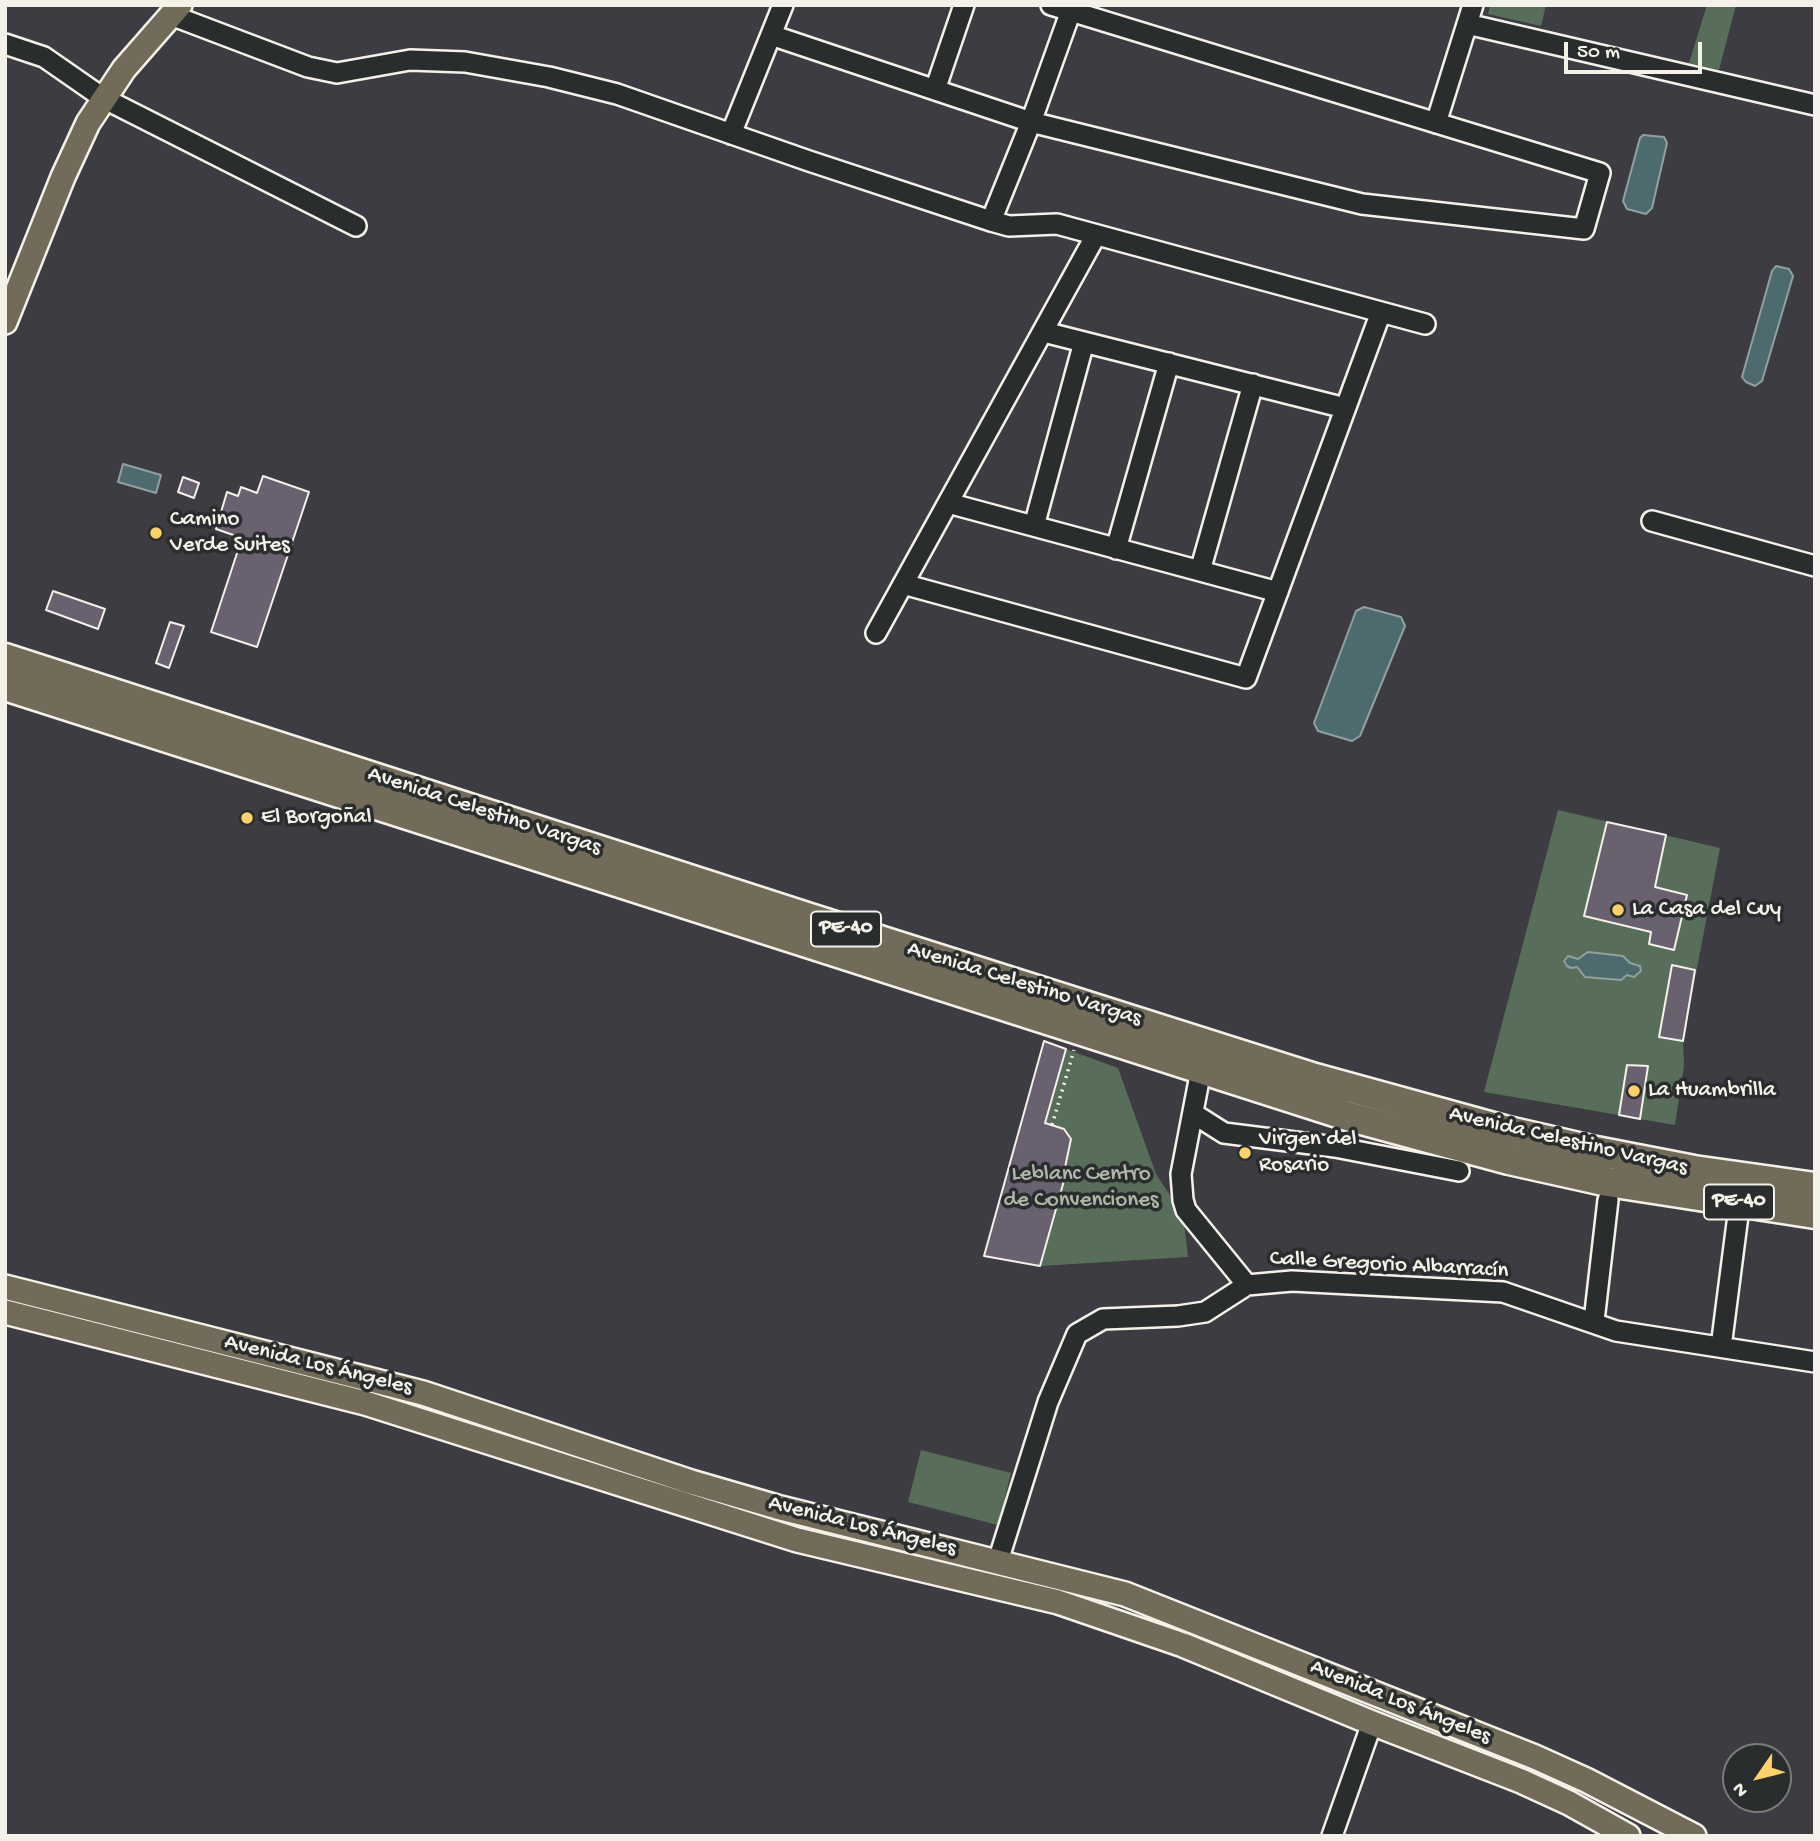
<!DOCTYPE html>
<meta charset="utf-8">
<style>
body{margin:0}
#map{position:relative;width:1820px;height:1841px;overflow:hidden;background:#3d3c42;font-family:"Gochi Hand",sans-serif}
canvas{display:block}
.frame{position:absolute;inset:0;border:7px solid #f4f1e8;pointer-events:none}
.north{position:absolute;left:1722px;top:1743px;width:70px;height:70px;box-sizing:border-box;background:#2a2d2e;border:2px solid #7b7b78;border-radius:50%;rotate:235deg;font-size:19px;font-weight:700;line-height:28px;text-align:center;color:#f4f1e8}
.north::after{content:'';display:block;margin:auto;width:24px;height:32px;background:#ffd166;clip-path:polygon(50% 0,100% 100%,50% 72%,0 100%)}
.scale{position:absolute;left:1564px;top:42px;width:138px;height:32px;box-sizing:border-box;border:4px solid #f4f1e8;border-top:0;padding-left:9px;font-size:21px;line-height:24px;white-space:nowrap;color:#f4f1e8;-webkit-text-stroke:5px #2a2d2e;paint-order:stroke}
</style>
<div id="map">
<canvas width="1820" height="1841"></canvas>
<div class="frame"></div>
<div class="north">N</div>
<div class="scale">50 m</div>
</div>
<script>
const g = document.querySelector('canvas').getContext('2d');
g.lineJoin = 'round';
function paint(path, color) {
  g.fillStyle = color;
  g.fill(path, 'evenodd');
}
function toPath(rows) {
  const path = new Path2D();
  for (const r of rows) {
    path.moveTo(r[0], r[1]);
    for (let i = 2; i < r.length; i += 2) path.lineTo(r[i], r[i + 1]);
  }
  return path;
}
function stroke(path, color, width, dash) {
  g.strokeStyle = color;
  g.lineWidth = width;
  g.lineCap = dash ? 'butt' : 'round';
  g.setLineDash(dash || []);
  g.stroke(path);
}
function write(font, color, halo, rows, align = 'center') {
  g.font = font + ' "Gochi Hand",sans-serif';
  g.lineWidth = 7;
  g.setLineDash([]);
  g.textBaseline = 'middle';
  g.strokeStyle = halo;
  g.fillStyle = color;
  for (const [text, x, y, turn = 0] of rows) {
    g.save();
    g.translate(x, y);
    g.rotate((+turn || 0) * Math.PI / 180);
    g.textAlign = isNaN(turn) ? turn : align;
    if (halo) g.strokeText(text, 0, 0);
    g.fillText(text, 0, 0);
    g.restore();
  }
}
paint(toPath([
 [1490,5,1546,5,1541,26,1488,14],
 [1707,5,1736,5,1719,70,1689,63],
 [1558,810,1720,848,1683,1041,1684,1066,1675,1125,1640,1119,1648,1066,1627,1065,1619,1115,1484,1092],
 [1044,1041,1118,1068,1156,1174,1183,1215,1188,1257,1040,1266,984,1256],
 [921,1450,1011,1473,998,1525,908,1502]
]), '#586e5a');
const water = toPath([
 [1643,135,1664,137,1667,143,1652,208,1646,214,1627,209,1623,201,1640,138,1643,135],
 [1776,266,1789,269,1793,276,1762,381,1755,386,1746,382,1742,377,1772,271,1776,266],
 [123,464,161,475,156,493,118,482,123,464],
 [1364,607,1401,617,1405,626,1360,736,1352,741,1318,731,1314,723,1356,611,1364,607],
 [1588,952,1623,956,1630,963,1640,966,1641,971,1634,977,1627,975,1621,980,1585,977,1577,967,1571,968,1567,966,1564,961,1568,956,1578,959,1588,952]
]);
paint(water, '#4d6b6e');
stroke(water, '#90a19f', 2);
const building = toPath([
 [263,476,309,492,257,647,211,632,242,538,216,529,227,492,238,496,241,487,257,493,263,476],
 [183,477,199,483,194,498,178,492,183,477],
 [53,591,105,609,98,629,46,610,53,591],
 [170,622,184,626,169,668,156,663,170,622],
 [1607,822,1666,835,1655,887,1687,895,1674,950,1649,944,1651,932,1584,916,1607,822],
 [1672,965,1695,970,1683,1041,1659,1037,1672,965],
 [1044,1041,1066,1049,1045,1123,1064,1129,1071,1139,1063,1177,1065,1177,1040,1266,984,1256,1044,1041],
 [1627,1065,1648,1066,1640,1119,1619,1115,1627,1065]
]);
paint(building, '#696070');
stroke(building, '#f4f1e8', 2);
const minor = toPath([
 [171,15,308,67,337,73,410,60,465,62,549,77,617,94,809,161,991,221,1009,226,1057,224,1425,324],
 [1467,24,1815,105],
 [771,35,1031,122,1362,204,1584,229,1600,173,1051,5],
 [5,44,44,57,103,98,356,226],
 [935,90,964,5],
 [1436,123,1473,5],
 [731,134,783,5],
 [991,221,1031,122,1073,5],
 [1044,332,1345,408],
 [948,503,1278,592],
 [1652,521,1815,566],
 [1034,526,1084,342],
 [1116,549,1169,363],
 [1200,571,1253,384],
 [903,584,1246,678,1381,312],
 [876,633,1096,235],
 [1201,1070,1181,1174,1183,1200,1186,1210,1247,1285],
 [1194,1114,1224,1133,1335,1147,1459,1171],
 [1247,1285,1292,1281,1503,1292,1616,1331,1815,1362],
 [1594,1321,1608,1200],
 [1721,1347,1741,1192],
 [998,1561,1048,1402,1077,1334,1103,1319,1178,1316,1205,1312,1247,1285],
 [1332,1836,1372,1723]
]);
const major = toPath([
 [5,322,63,177,88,123,124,69,180,5],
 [5,1287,423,1393,691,1482,777,1507,1125,1594,1535,1757,1586,1780,1694,1836],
 [5,1312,365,1403,797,1540,1058,1602,1183,1645,1372,1723,1521,1781,1569,1803,1628,1836]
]);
const highway = toPath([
 [5,658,810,918,1315,1078,1504,1130,1596,1151,1694,1170,1815,1187],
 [5,686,1347,1116,1509,1160,1608,1182,1815,1214]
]);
stroke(minor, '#f4f1e8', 24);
stroke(major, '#f4f1e8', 28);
stroke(highway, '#f4f1e8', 33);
stroke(toPath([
 [1052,1125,1074,1050]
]), '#f4f1e8', 3.5, [2, 5]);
stroke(minor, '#2a2d2e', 19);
stroke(major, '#726b5a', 23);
stroke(highway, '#726b5a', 28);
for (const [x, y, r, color] of [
 [156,533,7,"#ffd166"],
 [247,818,7,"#ffd166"],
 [1618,910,7,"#ffd166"],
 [1634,1091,7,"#ffd166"],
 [1245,1153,7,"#ffd166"]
]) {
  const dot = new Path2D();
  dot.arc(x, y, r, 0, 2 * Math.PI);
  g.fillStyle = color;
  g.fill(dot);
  stroke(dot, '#2a2d2e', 2.5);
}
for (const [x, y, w] of [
 [846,929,70],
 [1739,1202,70]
]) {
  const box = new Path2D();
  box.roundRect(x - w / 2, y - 17.5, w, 35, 5);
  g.fillStyle = '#2a2d2e';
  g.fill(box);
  stroke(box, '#f4f1e8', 2);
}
write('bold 21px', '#f4f1e8', null, [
 ["PE-40",846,929],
 ["PE-40",1739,1202]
]);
write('23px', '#f4f1e8', '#2a2d2e', [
 ["Camino",170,520],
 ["Verde Suites",170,546],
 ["El Borgoñal",261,818],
 ["La Casa del Cuy",1632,910],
 ["La Huambrilla",1648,1091],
 ["Virgen del",1259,1140],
 ["Rosario",1259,1166]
], 'left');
write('23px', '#f4f1e8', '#2a2d2e', [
 ["Avenida Celestino Vargas",484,812,18],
 ["Avenida Celestino Vargas",1024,985,17],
 ["Avenida Celestino Vargas",1568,1142,13],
 ["Calle Gregorio Albarracín",1389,1266,3],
 ["Avenida Los Ángeles",318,1366,14],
 ["Avenida Los Ángeles",862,1527,14],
 ["Avenida Los Ángeles",1400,1703,22]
]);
write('23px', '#aeb6a8', '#2a2d2e', [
 ["Leblanc Centro",1081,1175],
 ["de Convenciones",1081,1201]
]);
</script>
